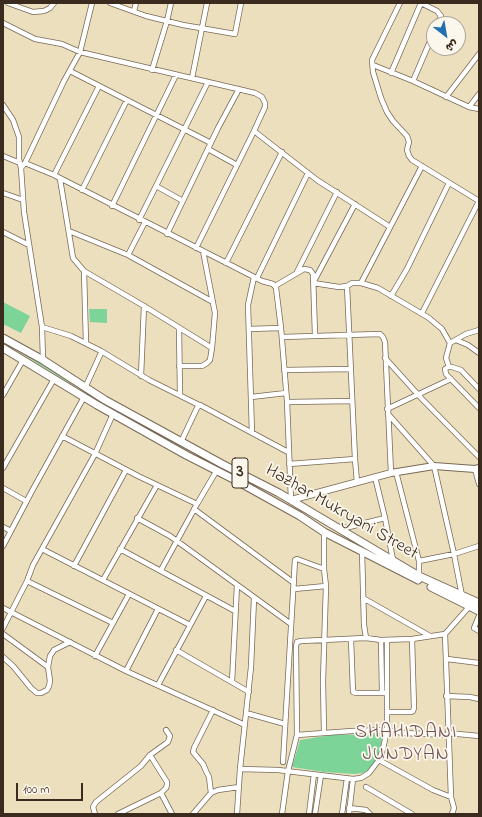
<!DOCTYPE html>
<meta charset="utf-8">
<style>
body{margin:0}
#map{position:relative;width:482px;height:817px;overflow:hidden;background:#ecdfbd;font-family:"Indie Flower","Playpen Sans Arabic",sans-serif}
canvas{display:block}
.frame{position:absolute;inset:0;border:4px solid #3b2a1e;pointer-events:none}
.north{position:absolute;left:426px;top:16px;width:40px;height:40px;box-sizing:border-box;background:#fbf7ec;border:1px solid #aea59a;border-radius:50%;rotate:149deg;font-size:11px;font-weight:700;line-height:16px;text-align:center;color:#3b2a1e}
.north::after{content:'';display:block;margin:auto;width:14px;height:18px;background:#1f6fb2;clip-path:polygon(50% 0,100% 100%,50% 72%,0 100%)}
.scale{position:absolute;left:16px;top:783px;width:67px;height:18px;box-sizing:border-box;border:2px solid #3b2a1e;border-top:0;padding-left:5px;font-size:12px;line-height:14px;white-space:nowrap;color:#3b2a1e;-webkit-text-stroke:3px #fbf7ec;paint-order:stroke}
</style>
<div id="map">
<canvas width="482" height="817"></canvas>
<div class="frame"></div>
<div class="north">ش</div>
<div class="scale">100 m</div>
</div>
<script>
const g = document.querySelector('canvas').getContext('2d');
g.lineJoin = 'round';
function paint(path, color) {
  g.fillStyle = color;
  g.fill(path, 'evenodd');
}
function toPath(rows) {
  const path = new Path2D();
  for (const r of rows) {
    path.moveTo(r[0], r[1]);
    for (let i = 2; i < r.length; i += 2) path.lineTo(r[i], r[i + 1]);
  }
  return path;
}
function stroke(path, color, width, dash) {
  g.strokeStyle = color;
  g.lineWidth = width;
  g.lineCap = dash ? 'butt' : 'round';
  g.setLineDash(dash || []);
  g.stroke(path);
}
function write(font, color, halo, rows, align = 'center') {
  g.font = font + ' "Indie Flower",sans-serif';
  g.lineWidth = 3.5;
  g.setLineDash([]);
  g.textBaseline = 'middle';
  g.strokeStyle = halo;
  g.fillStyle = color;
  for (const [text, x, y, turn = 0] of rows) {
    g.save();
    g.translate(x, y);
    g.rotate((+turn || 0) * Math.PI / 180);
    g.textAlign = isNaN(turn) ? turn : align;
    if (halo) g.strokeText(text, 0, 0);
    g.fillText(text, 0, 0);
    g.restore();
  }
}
paint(toPath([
 [3,302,30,316,21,333,3,324],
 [89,309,107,309,107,323,90,322],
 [3,337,111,407,73,385,3,342],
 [382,734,381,750,375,762,369,769,363,773,355,774,324,772,292,767,300,740,332,735]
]), '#7cd499');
const minor = toPath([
 [8,3,33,12,44,11,50,8,54,3],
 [110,3,146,16,183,25,235,34,241,3],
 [400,3,372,60,373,72,381,98,387,112,393,121,407,136,409,142,407,150,409,156,412,160,479,201,422,313],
 [421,3,437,11,441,16,437,24],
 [134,11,136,3],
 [3,23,35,39,62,44,80,52,255,93,262,97,265,103,265,107,254,131,196,248],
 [373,65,413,81,469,107,479,109],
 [152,70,167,21,171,3],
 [70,71,211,143],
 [391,73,421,3],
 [192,78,207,3],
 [413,81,434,32],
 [446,97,479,54],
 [3,105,13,120,19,137,19,159,21,168],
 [469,107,479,94],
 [254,131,317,180,390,227],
 [208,149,237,165],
 [3,156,20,163],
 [25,163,54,175,262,281,273,284,276,288,281,328,287,401,289,402,352,401],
 [54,175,99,86],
 [60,179,73,258,84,271,144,306,212,348,215,313,203,251],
 [156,186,183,201],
 [82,190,127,100],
 [3,193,23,200],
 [355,204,313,283,339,287,347,286,352,283,361,283,378,288,429,318,442,329,450,343,446,358,449,367],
 [112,206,176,75],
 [139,220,208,82],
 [69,231,128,255,213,302],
 [3,232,29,245],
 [167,234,218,128,239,89],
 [128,255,145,222],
 [226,263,282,152],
 [84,271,86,343],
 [297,272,337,192],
 [257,278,308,173],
 [361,283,422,166],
 [275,286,304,269,310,270,313,274,315,335],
 [347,286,355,459,357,482],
 [391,296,407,269,449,183],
 [42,327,71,336,101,351,101,353,85,388],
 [179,328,180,395],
 [249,329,281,328],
 [282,337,380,334,383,337,385,342,391,473],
 [456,340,468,345,479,353],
 [450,343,466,334,479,330],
 [101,351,149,380,199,405],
 [385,358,422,399,479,457],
 [43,360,42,327,24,212,21,168,25,163,64,81,80,52,92,3],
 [179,366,202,366,207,363,210,360,212,348],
 [284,370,350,369],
 [141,376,144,306],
 [479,389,461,370,452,367,448,367,445,369,446,374,479,408],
 [3,395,23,360],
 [251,397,286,393],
 [287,401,291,500],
 [387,409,451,379],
 [388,414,434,466,454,554,462,596],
 [252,433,248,305,254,277],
 [62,436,138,476,197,504],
 [181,442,197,408,200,405,288,452],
 [289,464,355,459],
 [3,468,54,379],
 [475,469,479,484],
 [396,472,419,561,419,576],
 [375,477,385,518,393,560],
 [3,488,26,501],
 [194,509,294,583],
 [137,518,170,536,291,624],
 [3,527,11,531],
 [341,529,385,518],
 [3,546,32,491,84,397],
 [42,549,190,625],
 [120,549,235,611],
 [362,551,364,625,366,638],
 [419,561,454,554,479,546],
 [74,566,126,470],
 [161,570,197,504,217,470],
 [103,580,157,485],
 [27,581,113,623],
 [294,589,326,586],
 [363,598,430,636],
 [3,608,126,671,245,725],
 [479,616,474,628,479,631],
 [3,628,27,581,33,565,95,454,113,414],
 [3,634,48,667],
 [445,634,451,797,454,808,452,814],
 [351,640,353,692,356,693,386,693],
 [381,640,382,692],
 [176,650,249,692],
 [95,656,129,594],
 [3,657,13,666,31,688,37,693,41,693,47,690,49,686,50,681,48,667,50,656,54,650,70,642],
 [447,659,479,663],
 [126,671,158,609],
 [232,682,237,585],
 [158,685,206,596],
 [446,696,470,697,479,699],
 [387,712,411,712,413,711,414,708,412,639],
 [246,713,285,724],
 [324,733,323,681,326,586,324,569,324,532],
 [448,733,479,736],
 [297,735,352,731,387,730,403,733,448,735],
 [379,760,433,790,451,797],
 [283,762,295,560,297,559,324,569],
 [240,769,278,770,353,779,361,778,369,773,379,760,383,749,387,730,387,640],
 [366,787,412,814],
 [161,793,172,814],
 [211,793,209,777,206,771,203,764,193,752,194,748,213,710],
 [349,808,366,810,370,814],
 [95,814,93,807,96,802,141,766,150,755,168,742,170,736,166,730],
 [118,814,161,793,166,788,167,785,167,782,150,755],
 [193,814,211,793,218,790,239,787],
 [237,814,240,769,251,667,254,598],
 [282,814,288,771,297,735,296,646,297,642,301,641,366,638,381,640,412,639,445,634,469,607],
 [309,814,314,774],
 [315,814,321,775],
 [342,814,347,778],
 [349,814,353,779]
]);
const major = toPath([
 [291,500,391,473,434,466,475,469,479,468]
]);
const highway = toPath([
 [3,338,43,360,105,400,222,464,279,493,419,576,479,603],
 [3,348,97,405,186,455,235,480,300,516,324,532,418,580],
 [431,587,479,611]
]);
stroke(minor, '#796956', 6);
stroke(major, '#796956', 8);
stroke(highway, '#796956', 9);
stroke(minor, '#fff', 4.5);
stroke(major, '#fff', 6);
stroke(highway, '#fff', 7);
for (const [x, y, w] of [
 [240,473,16]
]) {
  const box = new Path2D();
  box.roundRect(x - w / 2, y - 15, w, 30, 3);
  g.fillStyle = '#fbf7ec';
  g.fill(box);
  stroke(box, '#3b2a1e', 1);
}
write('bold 17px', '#3b2a1e', null, [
 ["3",240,473]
]);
write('18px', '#3b2a1e', '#fbf7ec', [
 ["Hazhar Mukryani Street",341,513,30]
]);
g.letterSpacing = '1px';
write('19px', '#715056', '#fbf7ec', [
 ["SHAHIDANI",406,734],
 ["JUNDYAN",406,756]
]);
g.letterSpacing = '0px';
</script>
